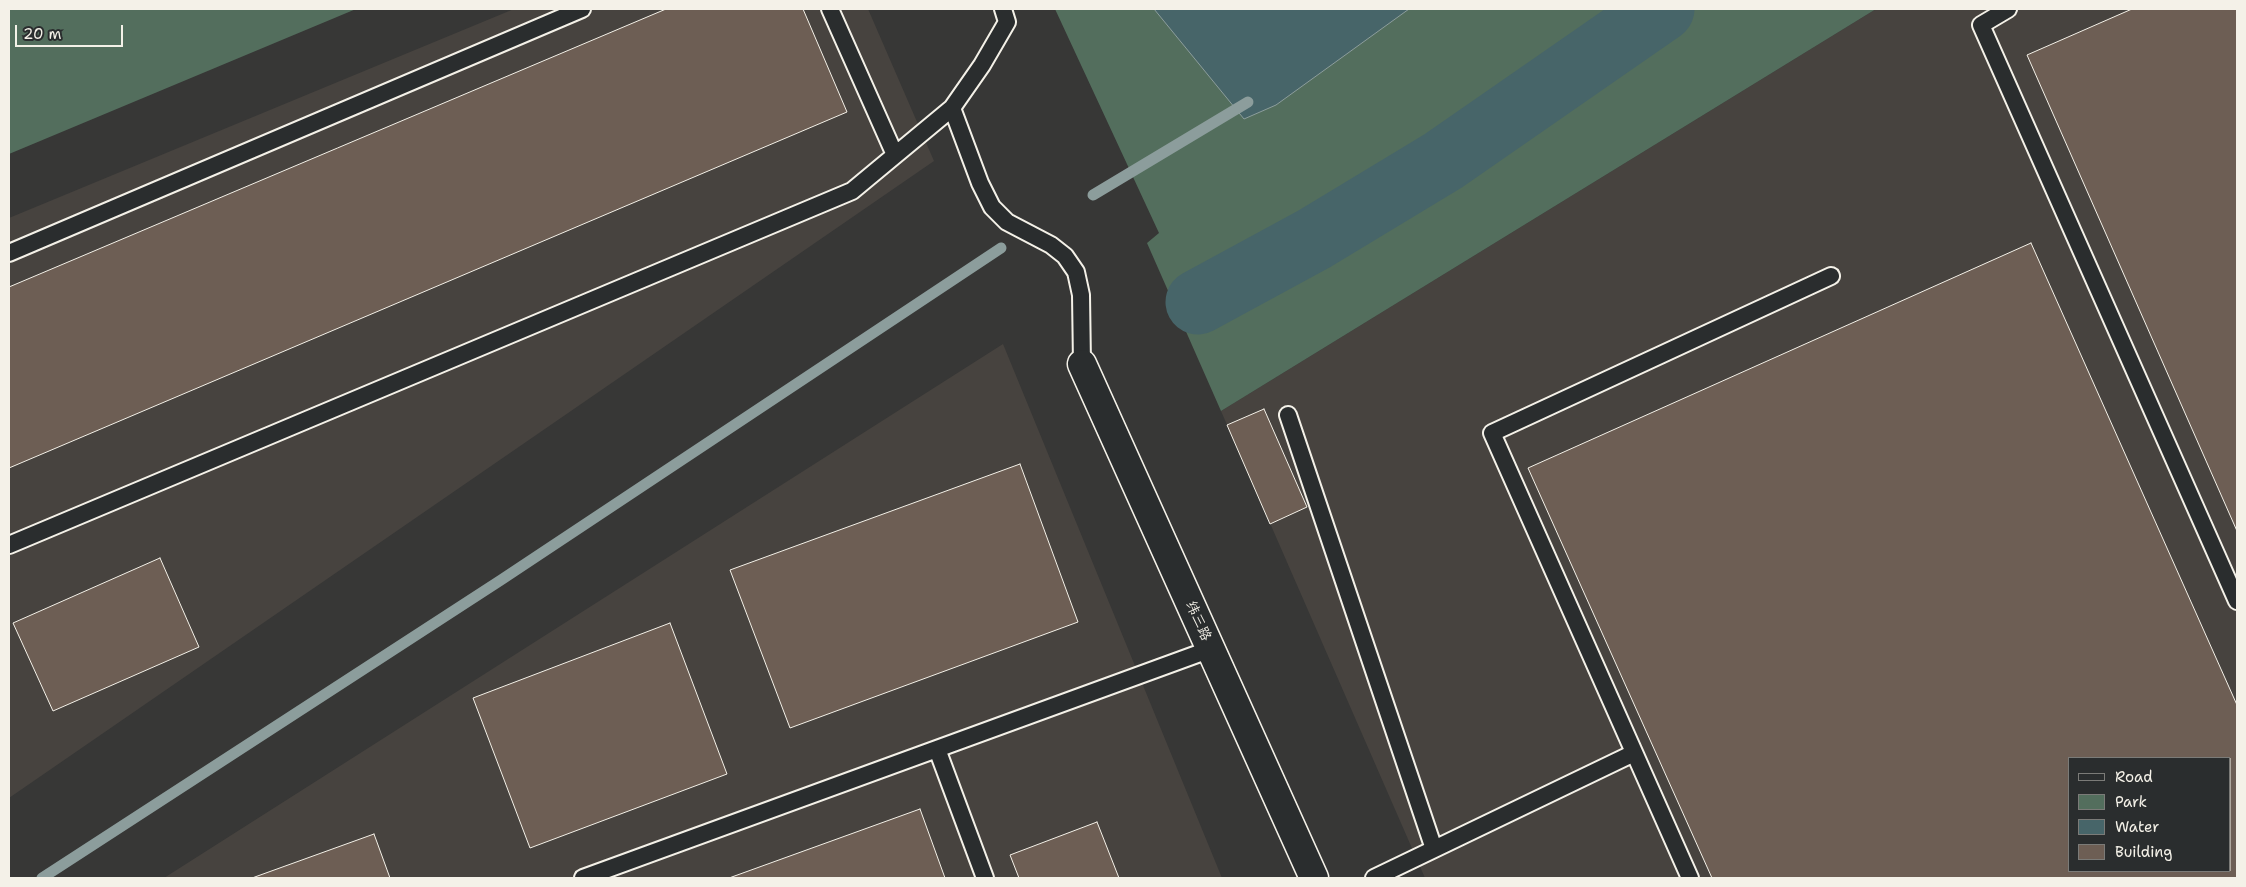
<!DOCTYPE html>
<meta charset="utf-8">
<style>
body{margin:0}
#map{position:relative;width:2246px;height:887px;overflow:hidden;background:#373736;font-family:"Shantell Sans",sans-serif}
canvas{display:block}
.frame{position:absolute;inset:0;border:10px solid #f4f1e8;pointer-events:none}
.legend{position:absolute;left:2068px;top:757px;width:162px;height:115px;box-sizing:border-box;background:#2a2d2e;border:1px solid #7b7b78;margin:0;padding:6px 9px;list-style:none;font-size:15px;color:#f4f1e8}
.legend li{display:flex;align-items:center;gap:10px;height:25px}
.legend b{width:25px;border:1px solid #7b7b78}
.scale{position:absolute;left:15px;top:25px;width:108px;height:22px;box-sizing:border-box;border:2px solid #f4f1e8;border-top:0;padding-left:6px;font-size:15px;line-height:18px;white-space:nowrap;color:#f4f1e8;-webkit-text-stroke:4px #2a2d2e;paint-order:stroke}
</style>
<div id="map">
<canvas width="2246" height="887"></canvas>
<div class="frame"></div>
<ul class="legend">
<li><b style="height:6px;background:#2a2d2e"></b>Road</li>
<li><b style="height:14px;background:#536e5d"></b>Park</li>
<li><b style="height:14px;background:#476569"></b>Water</li>
<li><b style="height:14px;background:#6d5e54"></b>Building</li>
</ul>
<div class="scale">20 m</div>
</div>
<script>
const g = document.querySelector('canvas').getContext('2d');
g.lineJoin = 'round';
function paint(path, color) {
  g.fillStyle = color;
  g.fill(path, 'evenodd');
}
function toPath(rows) {
  const path = new Path2D();
  for (const r of rows) {
    path.moveTo(r[0], r[1]);
    for (let i = 2; i < r.length; i += 2) path.lineTo(r[i], r[i + 1]);
  }
  return path;
}
function stroke(path, color, width, dash) {
  g.strokeStyle = color;
  g.lineWidth = width;
  g.lineCap = dash ? 'butt' : 'round';
  g.setLineDash(dash || []);
  g.stroke(path);
}
function write(font, color, halo, rows, align = 'center') {
  g.font = font + ' "Shantell Sans","LXGW WenKai TC",sans-serif';
  g.lineWidth = 4;
  g.setLineDash([]);
  g.textBaseline = 'middle';
  g.strokeStyle = halo;
  g.fillStyle = color;
  for (const [text, x, y, turn = 0] of rows) {
    g.save();
    g.translate(x, y);
    g.rotate((+turn || 0) * Math.PI / 180);
    g.textAlign = isNaN(turn) ? turn : align;
    if (halo) g.strokeText(text, 0, 0);
    g.fillText(text, 0, 0);
    g.restore();
  }
}
paint(toPath([
 [514,9,868,9,934,161,9,798,9,218],
 [1876,9,2237,9,2237,878,1425,878,1221,411],
 [2070,758,2230,758,2230,871,2070,871],
 [1003,344,1222,878,164,878]
]), '#47433f');
paint(toPath([
 [9,9,356,9,9,154],
 [1055,9,1876,9,1221,411,1147,243,1159,233]
]), '#536e5d');
const water = toPath([
 [1154,9,1409,9,1276,105,1244,119,1154,9]
]);
paint(water, '#476569');
stroke(water, '#8c9d9c', 1);
stroke(toPath([
 [1093,195,1248,102],
 [42,878,501,580,1001,248]
]), '#8c9d9c', 11);
stroke(toPath([
 [1198,302,1314,239,1443,161,1662,9]
]), '#476569', 65);
const building = toPath([
 [666,9,803,9,847,112,9,468,9,287,666,9],
 [2132,9,2237,9,2237,531,2027,55,2132,9],
 [2031,243,2237,705,2237,878,1712,878,1528,468,2031,243],
 [2070,758,2230,758,2230,871,2070,871,2070,758],
 [1264,409,1307,507,1270,524,1227,425,1264,409],
 [1020,464,1078,622,790,728,730,570,1020,464],
 [160,558,199,647,53,711,13,623,160,558],
 [670,623,727,774,530,848,473,698,670,623],
 [920,809,945,878,729,878,920,809],
 [1097,822,1119,878,1019,878,1010,855,1097,822],
 [374,834,390,878,252,878,374,834]
]);
paint(building, '#6d5e54');
stroke(building, '#f4f1e8', 1);
const service = toPath([
 [830,9,895,155],
 [2008,9,1981,25,2237,601],
 [952,108,980,183,992,207,1007,222,1051,245,1065,256,1076,272,1081,295,1082,364],
 [9,253,582,9],
 [1288,415,1434,849],
 [9,545,852,191,952,108,982,65,1007,22,1003,9],
 [937,749,985,878],
 [583,878,1211,649],
 [1374,878,1634,753],
 [1690,878,1492,433,1831,276]
]);
const minor = toPath([
 [1082,364,1314,878]
]);
stroke(service, '#f4f1e8', 20);
stroke(minor, '#f4f1e8', 31);
stroke(service, '#2a2d2e', 16);
stroke(minor, '#2a2d2e', 28);
write('14px', '#f4f1e8', '#2a2d2e', [
 ["纬三路",1198,621,66]
]);
</script>
